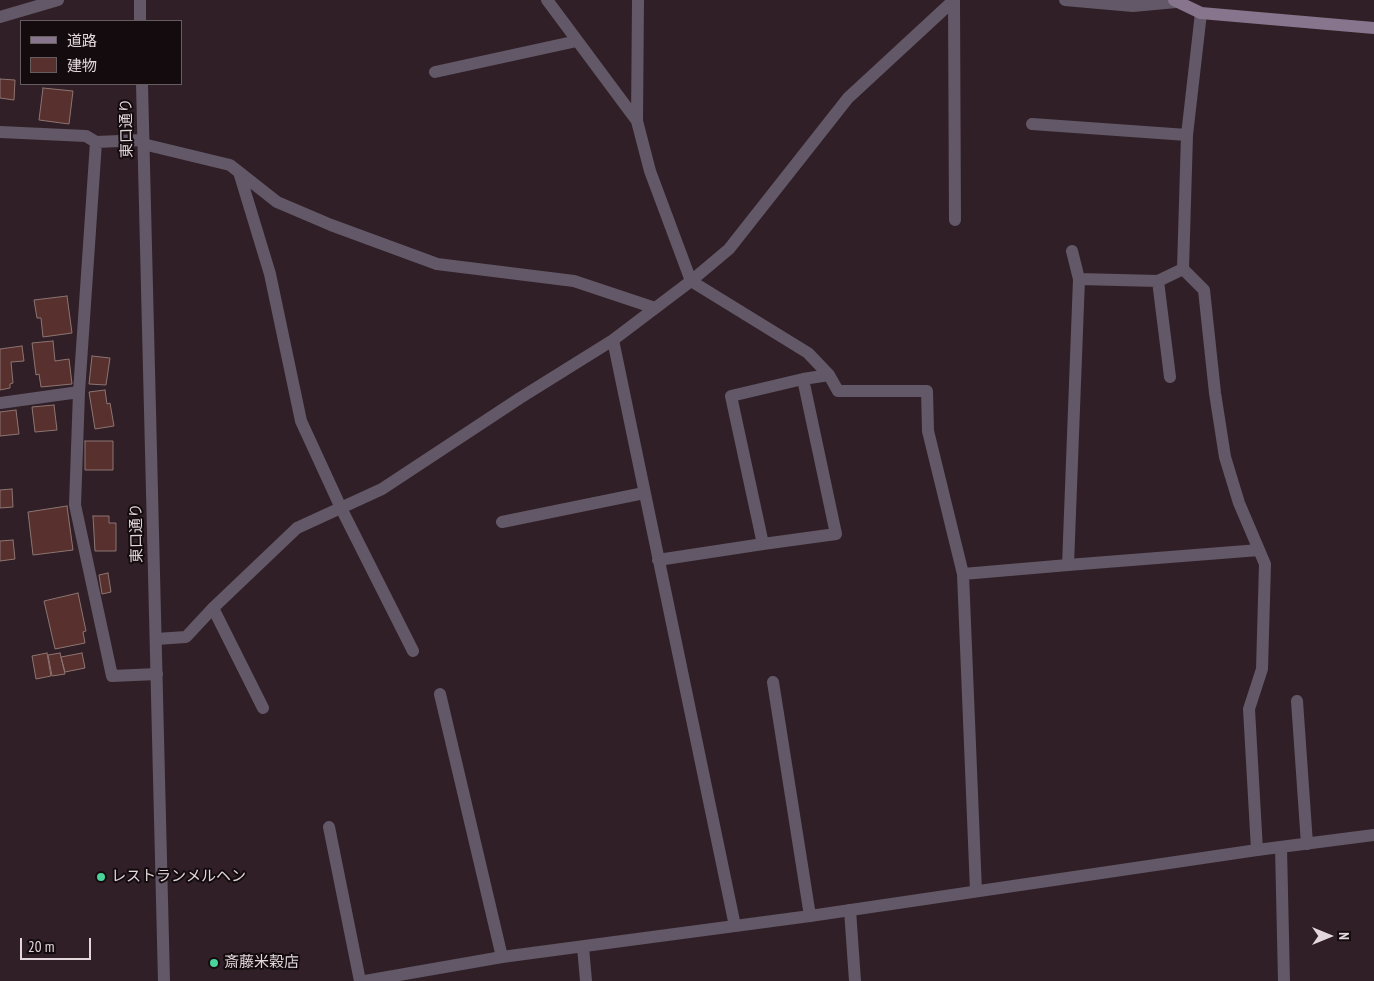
<!DOCTYPE html>
<meta charset="utf-8">
<style>
body{margin:0}
#map{position:relative;width:1374px;height:981px;overflow:hidden;background:#301f26;font-family:"PT Sans Narrow","Noto Sans JP",sans-serif}
canvas{display:block}
.legend{position:absolute;left:20px;top:20px;width:162px;height:65px;box-sizing:border-box;background:#130b0e;border:1px solid #665d60;margin:0;padding:6px 9px;list-style:none;font-size:15px;color:#e3d7db}
.legend li{display:flex;align-items:center;gap:10px;height:25px}
.legend b{width:25px;border:1px solid #665d60}
.north{position:absolute;left:1304px;top:911px;width:50px;height:50px;-webkit-text-stroke:4px #130b0e;paint-order:stroke;rotate:90deg;font-size:14px;font-weight:700;line-height:20px;text-align:center;color:#e3d7db}
.north::after{content:'';display:block;margin:auto;width:18px;height:22px;background:#e3d7db;clip-path:polygon(50% 0,100% 100%,50% 72%,0 100%)}
.scale{position:absolute;left:20px;top:938px;width:71px;height:22px;box-sizing:border-box;border:2px solid #e3d7db;border-top:0;padding-left:6px;font-size:15px;line-height:18px;white-space:nowrap;color:#e3d7db;-webkit-text-stroke:4px #130b0e;paint-order:stroke}
</style>
<div id="map">
<canvas width="1374" height="981"></canvas>
<ul class="legend">
<li><b style="height:6px;background:#86758c"></b>道路</li>
<li><b style="height:14px;background:#58312e"></b>建物</li>
</ul>
<div class="north">N</div>
<div class="scale">20 m</div>
</div>
<script>
const g = document.querySelector('canvas').getContext('2d');
g.lineJoin = 'round';
function paint(path, color) {
  g.fillStyle = color;
  g.fill(path, 'evenodd');
}
function toPath(rows) {
  const path = new Path2D();
  for (const r of rows) {
    path.moveTo(r[0], r[1]);
    for (let i = 2; i < r.length; i += 2) path.lineTo(r[i], r[i + 1]);
  }
  return path;
}
function stroke(path, color, width, dash) {
  g.strokeStyle = color;
  g.lineWidth = width;
  g.lineCap = dash ? 'butt' : 'round';
  g.setLineDash(dash || []);
  g.stroke(path);
}
function write(font, color, halo, rows, align = 'center') {
  g.font = font + ' "PT Sans Narrow","Noto Sans JP",sans-serif';
  g.lineWidth = 4;
  g.setLineDash([]);
  g.textBaseline = 'middle';
  g.strokeStyle = halo;
  g.fillStyle = color;
  for (const [text, x, y, turn = 0] of rows) {
    g.save();
    g.translate(x, y);
    g.rotate((+turn || 0) * Math.PI / 180);
    g.textAlign = isNaN(turn) ? turn : align;
    if (halo) g.strokeText(text, 0, 0);
    g.fillText(text, 0, 0);
    g.restore();
  }
}
const building = toPath([
 [0,79,15,80,14,100,0,98,0,79],
 [43,88,73,91,69,124,39,120,43,88],
 [67,296,72,333,43,337,41,318,37,318,34,300,67,296],
 [53,341,55,361,69,359,72,384,41,387,39,374,36,375,32,343,53,341],
 [22,346,24,361,11,362,13,383,10,384,10,388,0,390,0,349,22,346],
 [92,356,110,358,106,385,89,384,92,356],
 [105,390,107,404,110,403,114,426,95,429,89,392,105,390],
 [54,405,57,430,35,432,32,407,54,405],
 [16,410,19,434,0,436,0,412,16,410],
 [85,441,113,441,113,470,85,470,85,441],
 [12,489,13,507,0,508,0,490,12,489],
 [67,506,73,550,33,555,28,512,67,506],
 [93,516,109,516,109,523,116,523,116,551,95,551,93,516],
 [13,540,15,559,0,561,0,541,13,540],
 [108,573,111,592,102,594,99,575,108,573],
 [78,593,86,631,83,632,85,643,55,649,44,601,78,593],
 [47,653,51,676,36,679,32,656,47,653],
 [60,653,65,674,52,676,48,655,60,653],
 [82,653,85,668,65,672,61,657,82,653]
]);
paint(building, '#58312e');
stroke(building, '#8c7572', 1);
stroke(toPath([
 [435,72,577,41],
 [0,132,86,136,96,142],
 [143,144,230,165,277,202,331,225,437,264,574,281,655,308],
 [239,172,270,274,301,421,341,508,413,651],
 [1183,269,1204,290,1215,393,1225,457,1239,503,1265,564,1262,669,1249,709,1257,850],
 [502,522,644,493],
 [1068,565,1259,550],
 [213,608,263,708],
 [773,682,810,916],
 [440,694,502,957],
 [329,827,360,981],
 [1281,847,1284,981]
]), '#635867', 12);
stroke(toPath([
 [547,0,637,121,650,171,691,281,808,353,829,375,838,391,927,391,928,431,963,574,976,891],
 [954,0,955,220],
 [1065,0,1133,6,1176,2],
 [0,17,58,0],
 [637,121,638,0],
 [1032,124,1187,135],
 [143,140,96,142,79,392,75,505,112,676,157,674],
 [1072,251,1079,279],
 [1158,281,1170,377],
 [613,340,735,926],
 [0,403,79,392],
 [763,544,836,534,803,379],
 [658,560,763,544,731,396,803,379,829,375],
 [963,574,1068,565,1079,279,1158,281,1183,269,1187,135,1201,13],
 [156,639,186,637,213,608,297,528,382,489,520,398,613,340,691,281,729,249,848,98,954,0],
 [1297,701,1307,844],
 [850,910,855,981],
 [583,947,586,981]
]), '#635867', 12);
stroke(toPath([
 [140,0,140,21],
 [142,84,164,981],
 [365,981,502,957,810,916,1257,850,1374,835]
]), '#635867', 12);
stroke(toPath([
 [1174,0,1201,13,1374,28]
]), '#86758c', 12);
for (const [x, y, r, color] of [
 [101,877,5,"#4ad49c"],
 [214,963,5,"#4ad49c"]
]) {
  const dot = new Path2D();
  dot.arc(x, y, r, 0, 2 * Math.PI);
  g.fillStyle = color;
  g.fill(dot);
  stroke(dot, '#130b0e', 2);
}
write('15px', '#e3d7db', '#130b0e', [
 ["東口通り",127,128,-91],
 ["東口通り",137,533,-91]
]);
write('15px', '#e3d7db', '#130b0e', [
 ["レストランメルヘン",111,877],
 ["斎藤米穀店",224,963]
], 'left');
</script>
